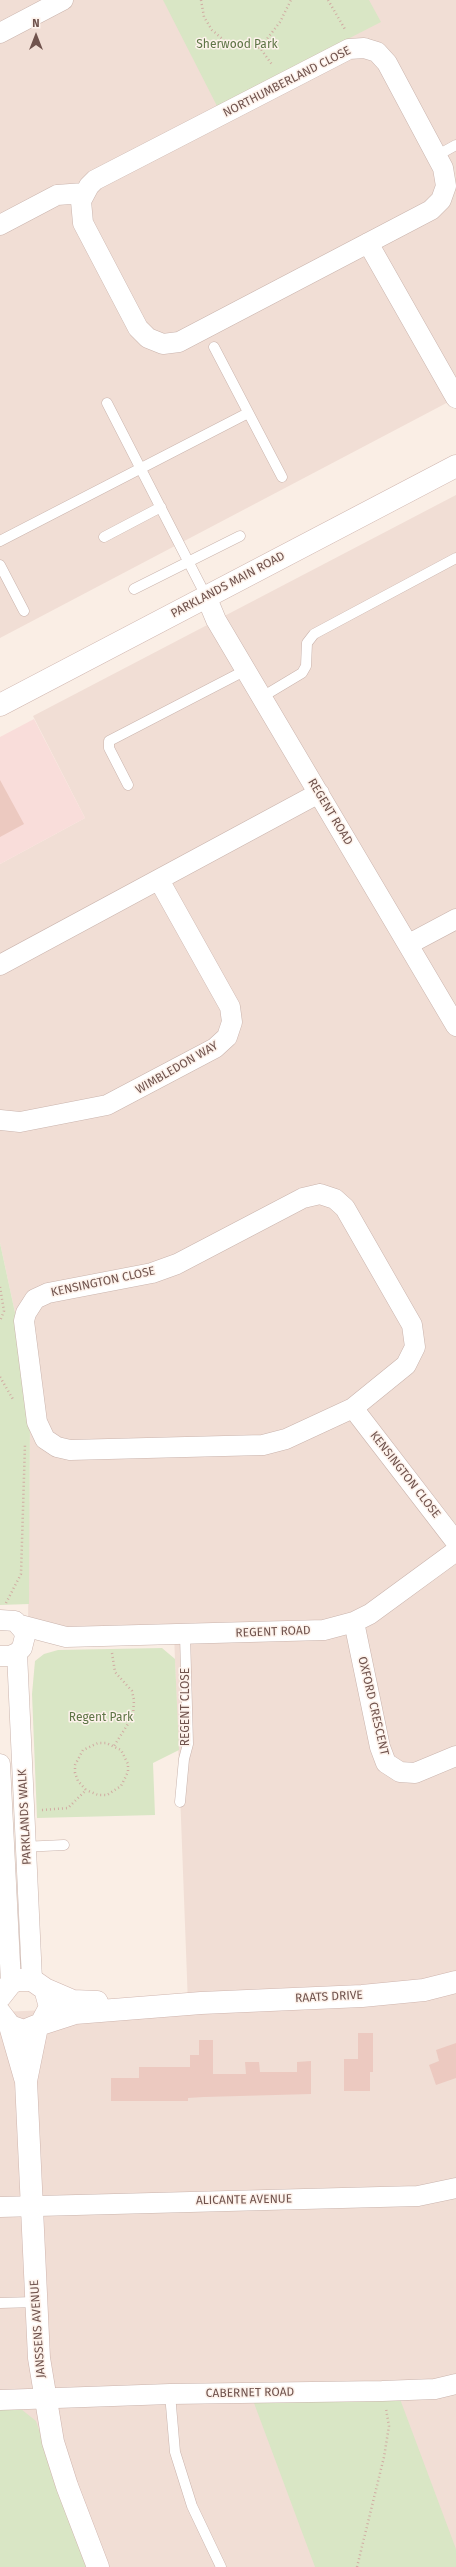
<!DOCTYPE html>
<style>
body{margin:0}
#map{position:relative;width:456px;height:2567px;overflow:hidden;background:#faeee5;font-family:"Fira Sans",sans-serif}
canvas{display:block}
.north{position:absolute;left:16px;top:16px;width:40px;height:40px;-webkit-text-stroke:3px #fdf2eb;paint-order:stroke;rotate:0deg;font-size:11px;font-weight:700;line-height:16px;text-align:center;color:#70534d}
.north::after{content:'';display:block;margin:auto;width:14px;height:18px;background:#70534d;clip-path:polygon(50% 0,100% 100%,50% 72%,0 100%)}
</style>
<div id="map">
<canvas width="456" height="2567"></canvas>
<div class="north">N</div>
</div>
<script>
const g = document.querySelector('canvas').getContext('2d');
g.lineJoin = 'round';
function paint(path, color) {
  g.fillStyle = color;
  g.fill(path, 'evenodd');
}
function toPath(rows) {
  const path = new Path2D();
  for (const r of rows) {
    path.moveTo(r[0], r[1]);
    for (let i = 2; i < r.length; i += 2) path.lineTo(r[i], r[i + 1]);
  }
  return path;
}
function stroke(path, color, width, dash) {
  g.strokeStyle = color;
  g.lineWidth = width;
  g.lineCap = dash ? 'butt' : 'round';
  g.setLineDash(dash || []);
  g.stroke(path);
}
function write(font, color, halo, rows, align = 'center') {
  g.font = font + ' "Fira Sans",sans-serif';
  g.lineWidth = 3;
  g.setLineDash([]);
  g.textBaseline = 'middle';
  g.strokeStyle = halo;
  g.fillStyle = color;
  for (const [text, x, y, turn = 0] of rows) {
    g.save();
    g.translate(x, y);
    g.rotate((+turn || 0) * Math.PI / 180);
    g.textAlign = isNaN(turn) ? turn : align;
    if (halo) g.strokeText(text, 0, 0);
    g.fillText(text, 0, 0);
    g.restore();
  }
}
paint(toPath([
 [0,0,456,0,456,398,0,638],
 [456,495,456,2567,0,2567,0,2012,188,2004,174,1634,28,1627,30,1418,17,1322,0,1243,0,864,85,818,33,716]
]), '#f1ded5');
paint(toPath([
 [34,719,85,818,0,864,0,737]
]), '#f9ddda');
paint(toPath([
 [163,0,369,0,381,22,217,106],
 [0,1243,17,1322,30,1418,29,1604,0,1605],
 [162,1648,175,1659,179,1750,153,1763,155,1815,37,1818,32,1694,35,1661,44,1654,58,1650],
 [400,2399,456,2549,456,2567,315,2567,254,2403],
 [0,2408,21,2409,36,2421,86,2567,0,2567]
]), '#d9e6c5');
paint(toPath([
 [0,780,24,824,0,837],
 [358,2033,373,2033,373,2072,370,2072,370,2091,344,2091,344,2059,358,2059],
 [199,2040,213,2040,213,2074,246,2074,245,2062,259,2062,260,2072,297,2072,297,2062,311,2061,311,2094,204,2097,188,2098,188,2101,111,2101,111,2078,139,2078,139,2067,190,2067,190,2055,199,2055],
 [456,2043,456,2078,436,2085,429,2065,439,2061,436,2050]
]), '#ecc9c0');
const lane = toPath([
 [436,156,456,145],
 [214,347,282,477],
 [107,403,206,596],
 [104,537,161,507],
 [0,541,248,413],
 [0,565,24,611],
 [134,589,240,536],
 [262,697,302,673,306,666,307,643,314,634,456,558],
 [128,785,109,748,109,741,246,670],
 [180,1802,184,1759,188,1744,185,1635],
 [22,1847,64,1845],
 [0,2303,35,2302],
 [170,2394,175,2452,192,2506,221,2567]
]);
const street = toPath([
 [0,33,63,0],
 [364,48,377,52,387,63,443,168,446,186,441,200,431,210,179,342,163,344,148,338,138,328,83,223,81,201,89,186,95,180,349,49,364,48],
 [0,225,57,195,84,193],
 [368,243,456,398],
 [206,596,216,620,456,1026],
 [409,944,456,919],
 [0,965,319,793],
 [0,1120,20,1122,107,1105,215,1048,227,1037,232,1022,230,1007,159,880],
 [320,1194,335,1199,345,1208,412,1325,415,1347,406,1365,353,1408,286,1439,263,1445,70,1450,57,1447,45,1439,37,1422,24,1321,26,1313,35,1299,48,1293,152,1273,177,1264,303,1198,320,1194],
 [353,1408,456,1542],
 [0,1620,15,1621,23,1630,25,1636,22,1648,17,1653,10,1656,0,1656],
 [354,1622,380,1747,386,1763,400,1772,415,1773,456,1756],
 [20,1625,66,1637,324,1630,354,1622,370,1614,456,1551],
 [17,1653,32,1980],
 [0,1764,11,1983],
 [0,2207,418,2196,456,2188],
 [0,2400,170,2394,382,2391,435,2389,456,2384]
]);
const secondary = toPath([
 [0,705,456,466],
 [45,1989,73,2001,97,2002],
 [0,1997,11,1983,18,1980,32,1980,45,1989,50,2007,41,2024,24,2031,10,2026,0,2013],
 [41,2024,75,2013,201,2003,362,1996,424,1990,456,1982],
 [10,2026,25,2078],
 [37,2027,26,2081,39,2358,53,2442,67,2486,98,2567]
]);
stroke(lane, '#cab4ad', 11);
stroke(street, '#cab4ad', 21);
stroke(secondary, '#cfb5ae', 23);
stroke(toPath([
 [201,0,204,17,212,30,227,43,260,48,273,66],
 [328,0,346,31],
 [260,48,280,22,291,0],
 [0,1287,4,1311,0,1321],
 [0,1377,14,1401],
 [6,1603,21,1574,25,1444],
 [112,1653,115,1672,132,1691,134,1700,133,1716,114,1746],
 [42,1810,68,1808,86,1790,78,1781,75,1773,75,1765,83,1750,98,1743,106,1743,121,1750,128,1764,128,1772,121,1786,107,1795,98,1795,86,1790],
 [357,2567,384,2457,389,2426,386,2409]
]), '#d1aca3', 2.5, [1, 3]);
stroke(lane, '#fff', 10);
stroke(street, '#fff', 20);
stroke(secondary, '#fff', 22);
write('12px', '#5e7546', '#fdf2eb', [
 ["Sherwood Park",237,45],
 ["Regent Park",101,1718]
]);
write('12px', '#70534d', '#fdf2eb', [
 ["NORTHUMBERLAND CLOSE",287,82,-27],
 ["PARKLANDS MAIN ROAD",228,585,-28],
 ["REGENT ROAD",330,812,59],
 ["WIMBLEDON WAY",177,1068,-30],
 ["KENSINGTON CLOSE",103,1282,-12],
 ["KENSINGTON CLOSE",405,1475,52],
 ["REGENT ROAD",273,1632,-2],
 ["OXFORD CRESCENT",373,1706,77],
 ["REGENT CLOSE",186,1707,-90],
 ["PARKLANDS WALK",25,1817,-93],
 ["RAATS DRIVE",329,1997,-3],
 ["ALICANTE AVENUE",244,2200,-1],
 ["JANSSENS AVENUE",38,2329,-94],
 ["CABERNET ROAD",250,2393,-1]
]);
</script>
